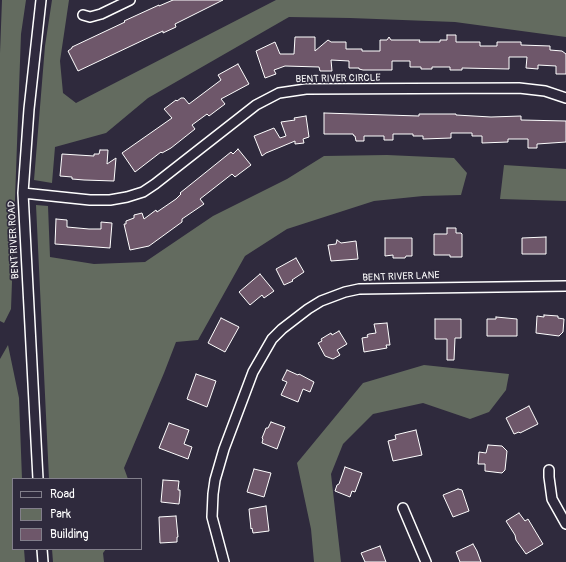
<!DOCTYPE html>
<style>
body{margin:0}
#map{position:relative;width:566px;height:562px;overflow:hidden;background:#2f2a3d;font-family:Pangolin,sans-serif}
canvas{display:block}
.legend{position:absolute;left:12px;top:478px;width:130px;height:72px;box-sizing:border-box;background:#2f2a3d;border:1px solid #827f8b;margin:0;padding:5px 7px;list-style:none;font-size:12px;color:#fff}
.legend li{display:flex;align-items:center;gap:8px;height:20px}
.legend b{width:20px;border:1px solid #827f8b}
</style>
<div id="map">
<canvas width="566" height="562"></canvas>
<ul class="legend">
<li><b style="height:5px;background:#2f2a3d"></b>Road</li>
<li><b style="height:11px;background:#636b5f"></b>Park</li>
<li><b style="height:11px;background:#6e576a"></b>Building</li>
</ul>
</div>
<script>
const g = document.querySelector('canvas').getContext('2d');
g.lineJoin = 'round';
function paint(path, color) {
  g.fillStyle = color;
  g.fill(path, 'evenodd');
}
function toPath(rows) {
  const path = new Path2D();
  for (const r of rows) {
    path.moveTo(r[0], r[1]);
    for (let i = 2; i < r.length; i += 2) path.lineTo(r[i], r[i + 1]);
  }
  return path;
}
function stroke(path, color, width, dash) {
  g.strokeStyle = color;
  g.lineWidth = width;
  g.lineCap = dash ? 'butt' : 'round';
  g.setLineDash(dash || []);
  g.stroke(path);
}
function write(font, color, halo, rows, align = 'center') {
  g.font = font + ' Pangolin,sans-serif';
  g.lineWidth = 3.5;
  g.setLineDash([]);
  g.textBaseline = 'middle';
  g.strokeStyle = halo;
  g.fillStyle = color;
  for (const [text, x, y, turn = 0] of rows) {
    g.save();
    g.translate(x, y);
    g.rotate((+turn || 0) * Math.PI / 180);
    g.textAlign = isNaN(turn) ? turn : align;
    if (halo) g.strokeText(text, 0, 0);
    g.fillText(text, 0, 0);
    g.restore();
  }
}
paint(toPath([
 [2,0,26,0,21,34,11,309,4,323,0,321,0,53],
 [52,0,69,0,60,61,63,93,76,103,276,0,566,0,566,37,455,22,350,18,289,17,148,98,106,133,55,147,52,183,34,180,45,46],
 [387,155,454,158,467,173,461,195,423,196,374,201,287,229,245,256,198,340,176,342,164,373,124,468,128,479,49,479,36,205,48,206,50,257,94,264,145,262,213,216,287,179,324,156],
 [504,165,566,169,566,201,500,199],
 [8,345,19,398,22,479,13,479,13,549,24,549,25,562,0,562,0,359],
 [424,365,509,374,506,390,489,412,470,419,423,403,373,414,343,444,331,474,341,562,314,562,311,529,297,463,363,383],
 [52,549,106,549,103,553,104,562,53,562]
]), '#636b5f');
const building = toPath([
 [173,0,223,0,175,24,176,27,163,33,163,31,152,36,78,71,68,51,72,48,72,47,125,22,124,21,159,5,159,6,173,0],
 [447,35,456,35,456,42,480,42,480,46,497,46,497,42,521,42,521,45,550,46,550,50,562,51,566,54,566,74,556,74,556,66,538,65,538,69,526,68,527,57,509,57,509,69,462,68,462,70,450,70,450,67,432,67,432,69,421,69,421,67,410,67,410,61,392,61,392,70,363,70,359,69,359,68,349,68,349,61,331,60,332,71,320,71,319,67,285,66,274,70,276,74,265,78,256,51,275,42,280,54,294,54,295,37,315,37,315,51,328,40,331,42,346,42,346,49,362,49,362,51,380,51,380,40,387,40,389,37,391,40,420,40,419,42,440,42,440,40,447,40,447,35],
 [238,64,249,84,221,99,225,104,209,116,207,114,192,125,195,129,171,148,162,153,161,152,135,172,122,153,172,118,164,109,176,100,177,101,181,98,184,98,189,104,221,80,218,75,238,64],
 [324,113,419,116,419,114,456,114,456,115,491,117,521,116,521,120,566,121,566,142,537,144,537,148,528,148,528,139,508,139,508,142,482,143,482,136,472,136,472,133,451,133,451,138,423,139,423,136,413,136,413,134,393,134,393,140,384,140,384,136,364,136,364,141,356,141,355,136,354,136,353,134,324,134,324,113],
 [306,116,309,137,303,139,304,143,295,144,295,141,266,153,262,156,254,136,274,128,280,138,286,136,281,122,295,120,294,118,306,116],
 [238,149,251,165,235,177,232,174,200,199,204,204,182,219,182,222,149,246,130,250,124,224,126,224,126,221,134,218,134,215,142,213,144,219,156,210,157,212,176,199,181,194,180,193,231,152,233,154,238,149],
 [100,150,108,150,107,164,116,158,114,181,84,180,72,179,72,177,60,176,62,154,94,156,94,154,99,154,100,150],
 [56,219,67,220,67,227,89,229,101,229,101,222,112,223,110,248,55,244,56,219],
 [447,228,456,228,456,233,461,233,462,234,462,257,450,257,450,255,434,255,434,234,447,234,447,228],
 [546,237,546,254,522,254,522,238,546,237],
 [385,238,412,238,412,256,406,256,405,258,393,258,393,255,385,256,385,238],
 [337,240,341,243,356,241,358,259,331,261,328,245,336,244,337,240],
 [296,258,304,272,292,280,293,281,284,285,276,269,296,258],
 [260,274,274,291,264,298,262,295,250,305,239,292,260,274],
 [544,315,558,316,558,318,564,319,563,332,559,336,536,333,537,316,544,317,544,315],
 [496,317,517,319,517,336,487,336,487,319,496,319,496,317],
 [221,318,239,327,225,352,208,343,221,318],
 [435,319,461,319,461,338,455,338,454,360,447,360,447,339,435,339,435,319],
 [387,323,390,345,386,345,387,348,364,352,362,338,368,337,367,335,369,334,376,333,374,324,387,323],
 [339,331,347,344,337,350,340,355,333,359,325,356,318,343,322,341,321,339,331,333,332,335,339,331],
 [287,370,298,375,299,374,314,382,310,392,303,389,298,402,281,395,287,382,282,380,287,370],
 [196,374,216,381,207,407,187,399,196,374],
 [529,406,538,424,520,433,519,432,514,434,506,418,529,406],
 [271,422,285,427,277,449,262,443,263,439,262,438,266,428,268,428,271,422],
 [169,423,189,430,184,444,192,447,188,459,159,448,169,423],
 [416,430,422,455,393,461,388,441,396,439,395,435,416,430],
 [488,445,502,446,507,451,505,470,502,473,485,471,485,464,478,464,479,452,486,453,488,445],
 [345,467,362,473,355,492,352,491,350,497,335,491,337,485,339,484,345,467],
 [254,469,271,473,264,497,247,492,254,469],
 [163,480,179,481,178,490,180,490,180,495,179,504,161,502,163,480],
 [458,489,462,490,469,511,453,517,443,495,458,489],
 [266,506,269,531,253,533,252,528,251,529,249,509,266,506],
 [519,513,525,521,528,519,543,544,526,554,516,540,515,535,506,521,519,513],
 [176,516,178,537,177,537,177,542,160,543,159,517,176,516],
 [473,544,477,551,481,562,460,562,456,552,473,544],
 [380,546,386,562,365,562,361,553,380,546]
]);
paint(building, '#6e576a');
stroke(building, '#fff', 1);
const minor = toPath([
 [83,15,90,17,101,14,130,0],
 [23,193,90,200,110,200,127,197,143,192,155,184,256,105,279,93,306,89,519,88,545,91,566,98],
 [549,470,549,477,552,499,566,524],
 [38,479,23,193,29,109,41,0],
 [403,508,426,562],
 [42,549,43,562],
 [224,562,212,517,213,494,215,480,224,449,253,372,272,339,282,329,308,309,321,301,345,292,359,289,566,286]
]);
stroke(minor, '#fff', 12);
stroke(minor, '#2f2a3d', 9);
write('10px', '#fff', '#2f2a3d', [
 ["BENT RIVER CIRCLE",338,79,-1],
 ["BENT RIVER ROAD",14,240,-93],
 ["BENT RIVER LANE",401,277,-2]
]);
</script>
